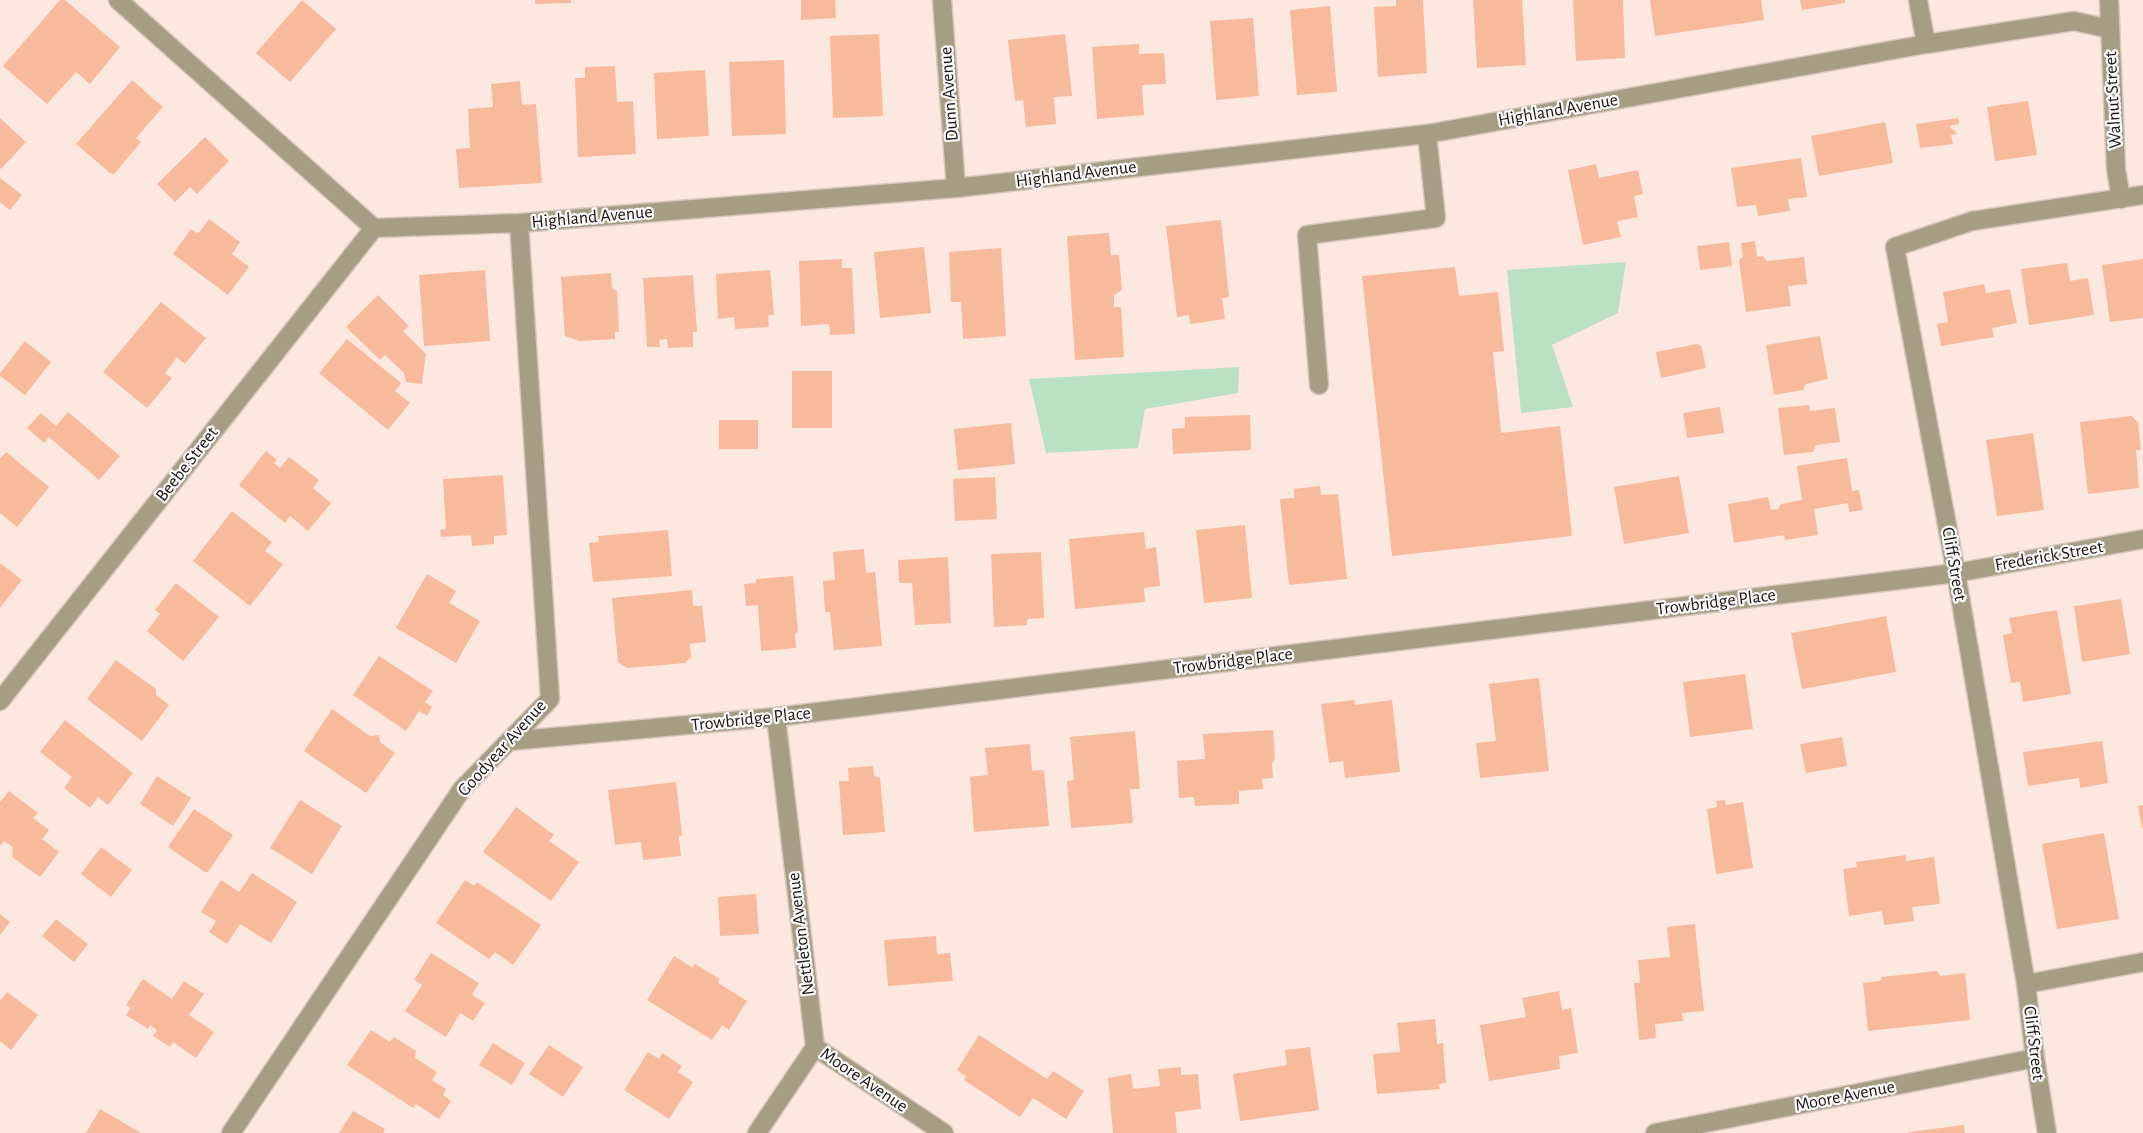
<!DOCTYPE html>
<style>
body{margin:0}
canvas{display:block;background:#fde8df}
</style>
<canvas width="2143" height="1133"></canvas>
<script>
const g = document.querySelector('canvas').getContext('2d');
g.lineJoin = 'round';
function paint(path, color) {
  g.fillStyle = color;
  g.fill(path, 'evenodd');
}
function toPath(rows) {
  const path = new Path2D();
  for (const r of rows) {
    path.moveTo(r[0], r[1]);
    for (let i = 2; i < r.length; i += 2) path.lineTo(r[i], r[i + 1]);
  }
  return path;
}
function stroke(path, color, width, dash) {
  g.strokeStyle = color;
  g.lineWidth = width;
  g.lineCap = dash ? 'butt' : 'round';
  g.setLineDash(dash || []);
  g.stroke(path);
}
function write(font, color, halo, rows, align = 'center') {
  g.font = font + ' "Alegreya Sans",sans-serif';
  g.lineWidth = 4.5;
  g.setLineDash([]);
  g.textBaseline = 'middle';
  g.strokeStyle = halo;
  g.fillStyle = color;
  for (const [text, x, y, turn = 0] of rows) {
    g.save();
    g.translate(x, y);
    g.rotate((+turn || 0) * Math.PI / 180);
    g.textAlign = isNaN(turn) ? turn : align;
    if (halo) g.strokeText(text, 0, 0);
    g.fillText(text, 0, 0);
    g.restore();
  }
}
paint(toPath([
 [1626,262,1618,313,1552,345,1573,407,1521,413,1507,270],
 [1239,367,1238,393,1145,409,1138,448,1046,453,1029,379]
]), '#bae2c2');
paint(toPath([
 [60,0,65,0,120,47,90,84,76,72,47,104,3,66],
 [302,0,336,29,290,82,256,53],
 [535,0,571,0,571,3,535,4],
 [801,0,835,0,836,18,801,20],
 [1396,0,1423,0,1427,73,1378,77,1374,7,1396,6],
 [1473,0,1522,0,1526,65,1477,68],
 [1573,0,1623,0,1625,58,1576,61],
 [1650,0,1761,0,1764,20,1655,36],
 [1800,0,1845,0,1845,3,1802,10],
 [1330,6,1337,92,1297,95,1290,10],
 [1253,18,1259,96,1216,100,1210,21],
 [879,34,883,116,833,118,830,36],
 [1065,34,1072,96,1054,97,1056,124,1026,127,1023,100,1015,101,1008,40],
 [1139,44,1139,54,1164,53,1166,84,1142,85,1144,115,1097,119,1092,47],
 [784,60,786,134,732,136,729,62],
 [615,66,617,102,633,101,636,154,578,157,575,78,585,78,585,67],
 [705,70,709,136,657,139,654,73],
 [132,80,163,107,136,138,141,142,114,174,110,173,76,144],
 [520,81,522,105,536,104,542,183,459,188,456,149,470,148,468,109,493,107,491,84],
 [2028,101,2037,155,1995,161,1987,107],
 [0,118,26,142,1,169,0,168],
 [1958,118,1959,124,1949,126,1958,134,1951,135,1953,144,1920,148,1916,124],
 [1885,122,1893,163,1819,176,1811,136],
 [205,137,229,161,197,194,190,187,175,202,157,184],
 [1801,158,1807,197,1788,199,1790,211,1758,216,1756,205,1737,207,1731,168],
 [1596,164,1599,178,1638,170,1643,194,1634,196,1638,217,1617,221,1621,237,1583,245,1568,170],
 [0,178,22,195,10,210,0,202],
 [209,219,240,242,232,254,249,267,228,295,173,254,191,229,198,234],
 [1221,220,1229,297,1222,298,1225,319,1190,324,1189,315,1177,317,1166,226],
 [1109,233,1111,255,1119,255,1122,290,1114,295,1114,307,1121,307,1124,357,1075,360,1067,236],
 [1755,241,1757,257,1763,256,1767,261,1804,257,1807,284,1788,286,1791,306,1746,312,1739,260,1743,257,1741,243],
 [1729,242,1732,266,1700,270,1697,246],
 [924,247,931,313,880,318,874,252],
 [1001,248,1006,336,963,339,961,302,951,302,949,252],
 [842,259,842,268,852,268,855,334,830,335,829,324,801,326,799,261],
 [2143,259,2143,318,2110,322,2102,265],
 [2067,263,2070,281,2088,278,2094,315,2029,325,2021,269],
 [1455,267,1459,296,1498,292,1504,351,1493,352,1501,433,1560,426,1572,536,1392,556,1362,276],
 [485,270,490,341,424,346,419,275],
 [770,270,774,315,768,315,769,327,735,329,734,317,718,319,716,274],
 [611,273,612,289,617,291,619,332,615,332,615,339,579,341,565,336,561,277],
 [693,275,697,332,693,332,693,347,668,348,667,339,659,340,660,347,647,347,643,278],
 [1984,284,1986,293,2010,289,2017,323,1992,328,1994,337,1941,346,1937,324,1948,322,1943,292],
 [378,295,409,326,403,331,426,354,422,384,406,382,404,373,385,355,380,360,346,327],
 [161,302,206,338,185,364,177,357,165,373,172,378,147,408,103,372],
 [1820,336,1828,379,1806,384,1803,390,1774,395,1766,345],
 [347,339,401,383,395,391,410,403,388,430,319,373],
 [25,341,51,362,25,395,0,376,0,373],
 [1697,344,1701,346,1706,368,1661,378,1656,352],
 [792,371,832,371,832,428,792,428],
 [1809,405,1810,411,1835,408,1840,442,1816,445,1813,452,1784,455,1778,408],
 [1720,407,1724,433,1687,438,1683,413],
 [68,412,120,456,99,480,49,437,44,443,27,428,41,413,56,426],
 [1250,415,1251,450,1173,454,1172,429,1185,428,1185,417],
 [2132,416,2138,423,2141,450,2136,450,2139,488,2088,494,2080,422],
 [719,420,758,420,758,449,719,449],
 [1011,423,1015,464,958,470,954,429],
 [2033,433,2044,510,1997,516,1986,440],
 [266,451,277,460,274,463,280,468,289,457,319,480,313,488,331,503,308,531,290,516,285,523,239,485],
 [6,452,49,487,17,527,0,513,0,459],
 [1847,458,1852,491,1859,490,1863,510,1849,512,1848,503,1814,509,1818,535,1785,540,1784,535,1734,543,1728,504,1768,497,1771,510,1778,509,1781,504,1802,500,1797,466],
 [503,475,507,535,494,536,494,544,472,546,471,535,441,537,440,530,446,529,443,479],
 [1679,476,1689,533,1624,544,1614,487],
 [995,477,997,519,955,521,953,479],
 [1320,486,1321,495,1338,494,1347,579,1289,585,1280,499,1294,498,1294,489],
 [232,511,272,542,265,551,283,564,250,606,193,561],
 [1245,525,1252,598,1204,603,1196,530],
 [668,530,672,576,593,582,589,543,599,542,598,536],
 [1144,532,1146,549,1156,547,1160,586,1144,588,1145,602,1075,609,1069,539],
 [864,549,866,573,875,572,882,646,834,650,830,612,825,612,823,581,835,580,833,552],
 [1041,552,1044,618,1027,619,1027,625,994,627,991,554],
 [948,557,951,623,915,625,912,583,899,583,898,560],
 [0,563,22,580,0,608],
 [427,574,456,591,449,603,480,621,456,663,396,628],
 [793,576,798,631,795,634,796,648,761,651,758,605,746,606,744,584,756,583,756,579],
 [176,583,219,617,183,661,147,631,160,614,155,610],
 [692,590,693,606,702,606,706,642,690,644,691,657,685,663,627,668,618,662,612,598],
 [2121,599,2130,654,2082,662,2074,606],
 [2057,610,2071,694,2023,702,2020,682,2011,683,2003,635,2012,633,2009,618],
 [1886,616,1896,672,1802,689,1791,633],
 [379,656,433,691,425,702,432,707,427,716,419,711,406,731,353,695],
 [116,660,156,689,156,695,169,705,142,741,87,699],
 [1745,674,1753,729,1690,737,1683,682],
 [1539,678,1549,771,1480,778,1476,743,1496,741,1489,684],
 [1354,700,1355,705,1392,700,1400,772,1345,778,1343,761,1329,763,1321,704],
 [332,709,370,736,379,735,380,742,395,753,366,793,304,751],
 [65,720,133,773,108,805,98,797,90,808,64,788,72,777,40,752],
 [1273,730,1275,759,1272,763,1273,778,1262,779,1263,789,1239,791,1239,804,1195,806,1194,797,1179,798,1177,761,1205,759,1203,734],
 [1135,731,1140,789,1130,789,1133,823,1071,828,1067,781,1074,780,1070,737],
 [1842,737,1847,766,1806,773,1800,744],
 [2102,741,2108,783,2080,788,2079,778,2028,786,2023,752],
 [1030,744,1032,771,1044,770,1049,826,974,832,970,777,988,775,985,748],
 [873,766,874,776,880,778,885,832,843,835,839,781,849,781,848,768],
 [157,776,191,798,173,826,140,804],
 [676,782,682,835,679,837,681,856,643,860,641,842,615,845,608,790],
 [9,791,38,813,33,818,49,830,42,839,59,852,40,877,12,857,13,847,4,841,0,846,0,802],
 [300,800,342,826,312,874,270,848],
 [1725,800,1726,805,1743,802,1753,868,1716,874,1707,809,1717,807,1716,801],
 [2143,805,2143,828,2142,828,2138,806],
 [516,807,554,835,549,841,579,862,551,901,483,852],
 [194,809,233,835,208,872,205,872,168,847],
 [2104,833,2119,919,2057,929,2042,844],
 [101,847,132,870,111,897,81,874],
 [1906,855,1906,861,1934,857,1940,904,1912,907,1914,921,1884,925,1882,911,1849,916,1843,869,1857,867,1856,862],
 [252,873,297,902,271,943,240,924,227,944,209,932,216,921,201,912,221,880,239,892],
 [465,880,474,886,477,882,541,925,513,965,495,952,489,959,436,923],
 [756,894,759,934,720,936,718,897],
 [0,914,10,922,0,935],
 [56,919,88,944,74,962,42,936],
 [1695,924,1704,1011,1682,1013,1683,1021,1655,1024,1656,1038,1639,1040,1634,983,1640,983,1638,960,1670,957,1667,927],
 [936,936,937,954,950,953,953,981,888,986,884,940],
 [431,953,479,983,472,995,485,1003,473,1021,460,1013,446,1037,405,1011,422,985,414,980],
 [674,956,693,968,695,964,720,979,718,983,747,1001,729,1030,722,1025,712,1040,647,1000],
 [1937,971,1940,976,1965,973,1970,1020,1868,1031,1863,983,1880,981,1882,977],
 [143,979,172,999,184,981,204,994,189,1015,214,1032,196,1058,173,1042,170,1047,153,1036,157,1030,150,1025,148,1029,126,1015,131,1008,126,1005],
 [1559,991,1562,1010,1571,1008,1578,1053,1559,1056,1560,1069,1489,1081,1480,1025,1526,1017,1522,998],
 [7,992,38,1015,11,1050,0,1041,0,1001],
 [1435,1019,1437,1044,1443,1043,1446,1083,1439,1084,1440,1089,1377,1094,1373,1054,1400,1052,1397,1023],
 [371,1030,390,1042,394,1037,416,1051,415,1058,437,1072,432,1080,446,1089,443,1095,451,1101,439,1119,416,1104,413,1108,347,1065],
 [979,1035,1047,1079,1053,1071,1084,1091,1066,1119,1033,1098,1020,1117,964,1080,966,1077,957,1070],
 [493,1043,525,1063,512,1085,479,1065],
 [549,1045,583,1067,563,1097,529,1074],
 [1310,1047,1319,1110,1240,1121,1233,1074,1287,1065,1285,1050],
 [648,1052,659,1059,662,1053,682,1066,678,1072,693,1082,669,1119,624,1090],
 [1181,1067,1181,1075,1198,1074,1201,1109,1175,1112,1177,1133,1113,1133,1108,1078,1131,1074,1133,1089,1160,1086,1158,1069],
 [100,1109,141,1133,86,1133],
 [353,1111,385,1129,383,1133,339,1133],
 [1964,1125,1965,1133,1909,1133,1909,1132]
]), '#f7ba9d');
const lane = toPath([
 [1319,385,1307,235,1436,218,1427,134]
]);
const street = toPath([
 [118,0,374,228,519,223,956,188,1427,134,1926,44,2074,21,2110,29],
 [942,0,956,188],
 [1918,0,1926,44],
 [2109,0,2116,169,2121,199],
 [0,701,374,228],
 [510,741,776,717,1956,573,2143,539],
 [2026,984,2143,962],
 [815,1047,944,1133],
 [231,1133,462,789,550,699,519,223],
 [757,1133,815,1047,776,717],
 [1655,1133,2035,1058],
 [2047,1133,2035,1058,2026,984,1956,573,1895,247,1972,221,2143,195]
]);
stroke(lane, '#d9c6bd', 21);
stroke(street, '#d9c6bd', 21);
stroke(lane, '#a79c84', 18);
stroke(street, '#a79c84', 18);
write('18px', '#1d110c', '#fafafa', [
 ["Dunn Avenue",949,94,-94],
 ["Walnut Street",2113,100,-93],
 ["Highland Avenue",1558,110,-10],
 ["Highland Avenue",1076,174,-7],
 ["Highland Avenue",592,217,-5],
 ["Beebe Street",187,464,-52],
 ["Frederick Street",2049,556,-10],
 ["Cliff Street",1954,564,80],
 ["Trowbridge Place",1716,602,-7],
 ["Trowbridge Place",1233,661,-7],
 ["Trowbridge Place",751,719,-6],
 ["Goodyear Avenue",502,748,-48],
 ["Nettleton Avenue",801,934,-97],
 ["Cliff Street",2034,1043,83],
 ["Moore Avenue",864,1080,34],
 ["Moore Avenue",1845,1096,-11]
]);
</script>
